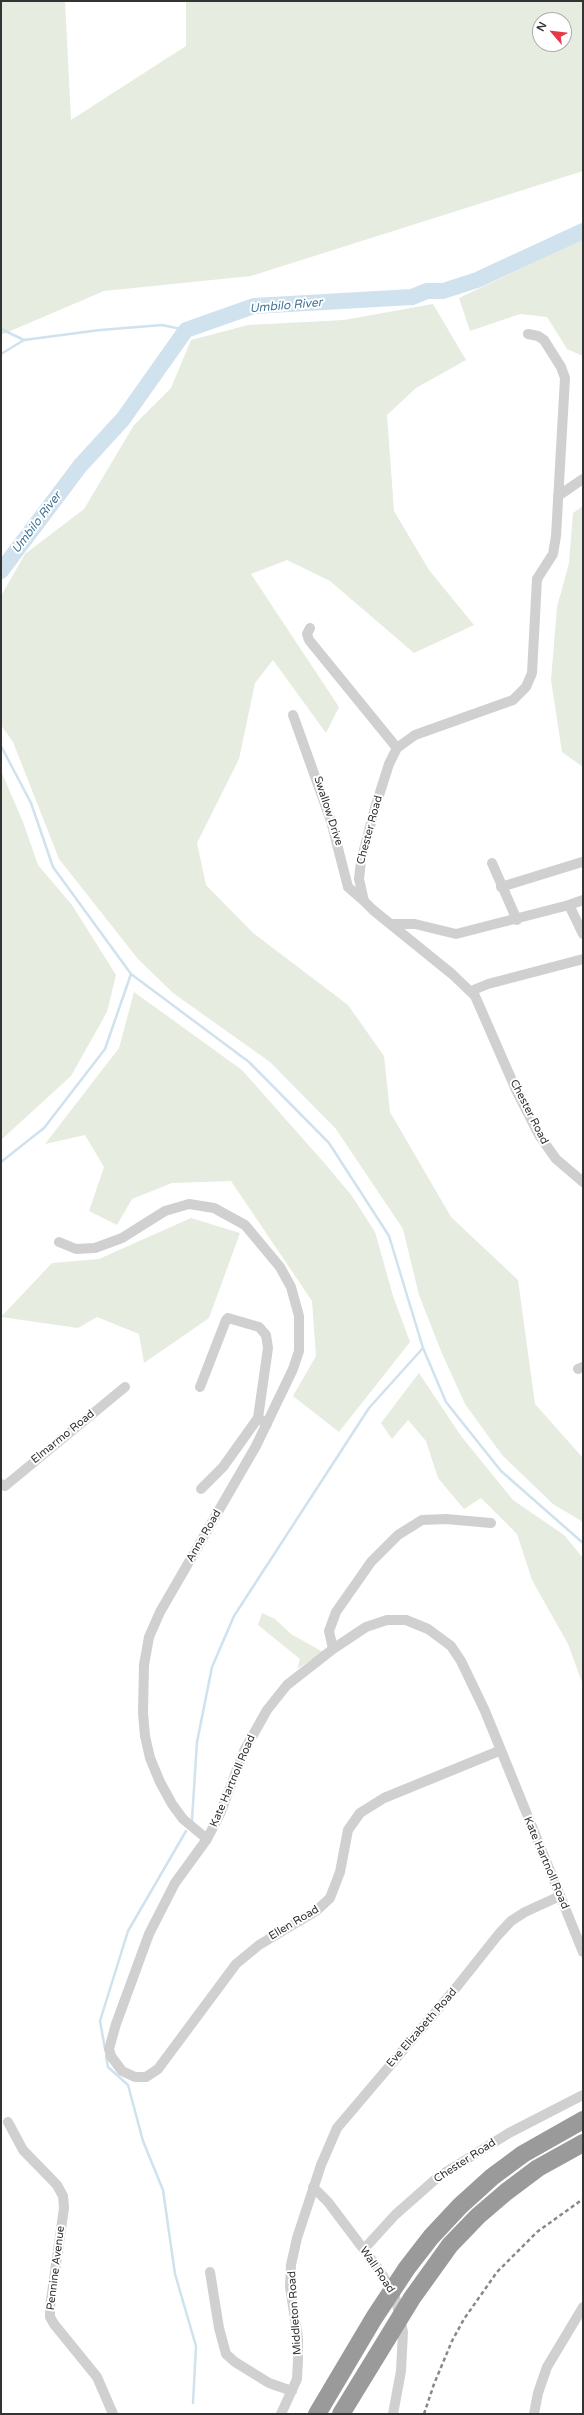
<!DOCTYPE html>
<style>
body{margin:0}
#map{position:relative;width:584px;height:2415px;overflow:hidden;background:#fff;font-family:"Varela Round",sans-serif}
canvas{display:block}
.frame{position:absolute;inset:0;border:2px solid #333;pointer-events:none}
.north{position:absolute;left:532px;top:12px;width:40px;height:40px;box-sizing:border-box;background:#fff;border:1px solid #adadad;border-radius:50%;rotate:298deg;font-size:11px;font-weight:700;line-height:16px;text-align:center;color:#333}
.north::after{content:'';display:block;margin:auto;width:14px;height:18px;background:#e63946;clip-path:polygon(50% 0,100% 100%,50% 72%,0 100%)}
</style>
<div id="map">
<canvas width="584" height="2415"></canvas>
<div class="frame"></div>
<div class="north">N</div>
</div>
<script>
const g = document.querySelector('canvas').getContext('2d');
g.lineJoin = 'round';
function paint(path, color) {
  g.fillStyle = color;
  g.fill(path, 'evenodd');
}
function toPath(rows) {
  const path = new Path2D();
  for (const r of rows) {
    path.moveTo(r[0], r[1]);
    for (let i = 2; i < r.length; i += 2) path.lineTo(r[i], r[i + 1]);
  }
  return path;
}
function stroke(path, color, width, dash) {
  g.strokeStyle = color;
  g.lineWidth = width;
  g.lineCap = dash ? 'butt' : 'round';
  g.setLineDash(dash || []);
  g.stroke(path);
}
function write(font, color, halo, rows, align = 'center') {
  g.font = font + ' "Varela Round",sans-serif';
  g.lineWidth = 4;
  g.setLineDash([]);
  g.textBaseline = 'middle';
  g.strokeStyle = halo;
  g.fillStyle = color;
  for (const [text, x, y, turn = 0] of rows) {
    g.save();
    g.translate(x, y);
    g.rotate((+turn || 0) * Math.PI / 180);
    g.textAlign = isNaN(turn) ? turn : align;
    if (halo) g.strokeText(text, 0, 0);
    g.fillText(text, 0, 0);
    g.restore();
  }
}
paint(toPath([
 [1,1,65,1,71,120,186,46,186,1,583,1,583,171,251,276,104,291,1,335],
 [540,20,564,20,564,44,540,44],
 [583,239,583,356,567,349,547,317,520,314,470,331,459,298],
 [433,304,466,360,416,388,387,415,394,511,429,570,474,625,414,653,330,581,287,560,251,574,339,707,326,733,273,660,255,683,239,759,197,843,206,885,253,933,348,1005,384,1056,390,1112,451,1217,518,1280,535,1404,583,1458,583,1522,553,1504,502,1455,465,1404,441,1351,419,1295,403,1229,336,1129,270,1062,173,993,138,959,59,859,13,742,1,725,1,596,25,554,84,509,134,425,171,388,191,340,248,325,344,320],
 [583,506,583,767,562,752,551,680,557,607,569,563,573,513],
 [1,771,23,822,38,865,72,905,116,975,107,1012,71,1076,1,1140],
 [134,992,242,1070,327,1166,352,1196,375,1232,393,1296,410,1342,339,1432,293,1396,316,1356,312,1301,231,1181,172,1183,132,1199,117,1225,89,1211,104,1167,85,1135,45,1144,119,1048],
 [191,1218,240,1233,209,1318,144,1363,139,1334,97,1317,78,1328,1,1317,52,1263,99,1259],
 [419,1373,461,1436,513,1500,564,1535,583,1558,583,1685,568,1644,532,1580,517,1534,481,1498,464,1509,438,1478,426,1441,408,1420,392,1439,381,1423],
 [262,1613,275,1619,291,1634,323,1652,297,1669,300,1659,258,1625]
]), '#e6ecdf');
stroke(toPath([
 [1,329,24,340,100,330,162,325,186,330],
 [1,354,24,340],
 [1,746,31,803,53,867,131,974,249,1062,329,1143,389,1236,423,1348,446,1402,501,1471,583,1543],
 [1,1162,44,1128,105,1049,131,974],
 [192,1820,197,1742,212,1667,234,1616,369,1408,423,1348],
 [105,2049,100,2021,128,1931,186,1831],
 [106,2056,108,2067,128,2085,143,2141,163,2190,175,2274,196,2346,193,2403]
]), '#cfe2ee', 2.5);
stroke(toPath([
 [1,571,80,466,123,419,186,330,254,306,412,297,427,291,443,291,477,280,583,231]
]), '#cfe2ee', 16);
stroke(toPath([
 [528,334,538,336,544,340,561,367,565,378,556,536,553,554,537,579,532,673,526,687,513,700,415,735,397,748,389,764,375,808,361,861,359,879,364,901,373,910,452,974,475,996,517,1092,539,1135,556,1159,583,1182],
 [558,496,583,479],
 [310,628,307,634,309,640,397,748],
 [293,715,331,821,348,887,364,901],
 [492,863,517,920],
 [501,887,582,862],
 [569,905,583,900],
 [390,924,415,924,456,934,569,905,583,934],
 [471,991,488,984,583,959],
 [59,1242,76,1249,95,1248,122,1238,165,1211,189,1204,214,1208,245,1225,280,1267,291,1287,299,1316,299,1351,293,1369,256,1446,160,1612,149,1637,144,1665,143,1713,145,1736,150,1758,160,1782,172,1804,183,1819,207,1839],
 [578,1369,583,1367],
 [200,1387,226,1320,228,1318,259,1327,266,1335,268,1348,258,1418,267,1424],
 [1,1484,5,1486,125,1387],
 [201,1489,223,1467,258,1418],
 [333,1649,329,1631,336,1612,371,1562,398,1535,422,1520,446,1519,491,1523],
 [499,1751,384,1798,360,1813,348,1830,340,1872,330,1898,316,1911,259,1945,236,1964,158,2069,146,2077,135,2077,122,2071,111,2056,109,2049,116,2024,149,1934,175,1883,207,1839,220,1814,244,1751,267,1710,287,1685,333,1649,366,1627,387,1620,406,1620,428,1629,451,1646,461,1661,485,1711,583,1952],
 [8,2122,23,2150,57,2185,63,2196,64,2208,50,2307,50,2317,54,2324,97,2377,113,2414],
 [313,2187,328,2202,380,2271,395,2296,403,2332,401,2371,393,2414],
 [364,2249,395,2215,438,2177,509,2133,583,2095],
 [210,2272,219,2328,226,2354,235,2362,269,2383,292,2391],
 [281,2414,297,2379,298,2360,298,2338,290,2287,291,2265,297,2238,321,2165,337,2128,455,1989,498,1935,511,1921,525,1912,560,1896],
 [534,2414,538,2393,547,2367,583,2307]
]), '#d0d0d0', 10);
stroke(toPath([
 [317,2414,374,2318,407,2268,431,2237,460,2206,492,2177,523,2154,583,2120],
 [341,2414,412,2298,450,2245,478,2216,506,2192,538,2168,583,2143]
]), '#9a9a9a', 18);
stroke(toPath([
 [424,2414,434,2384,452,2341,464,2319,497,2272,537,2232,583,2199]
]), '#888', 2.5, [4, 3]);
write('11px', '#333', '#fff', [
 ["Swallow Drive",328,811,72],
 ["Chester Road",370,830,-75],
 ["Chester Road",529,1112,63],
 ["Elmarmo Road",63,1437,-39],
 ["Anna Road",204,1536,-60],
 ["Kate Hartnoll Road",233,1781,-67],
 ["Kate Hartnoll Road",546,1863,67],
 ["Ellen Road",294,1923,-31],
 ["Eve Elizabeth Road",422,2028,-49],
 ["Chester Road",465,2161,-33],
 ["Pennine Avenue",56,2268,-83],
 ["Wall Road",377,2270,56],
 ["Middleton Road",295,2313,-94]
]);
write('italic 12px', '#3f7597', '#fff', [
 ["Umbilo River",286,306,-5],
 ["Umbilo River",37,523,-53]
]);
</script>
